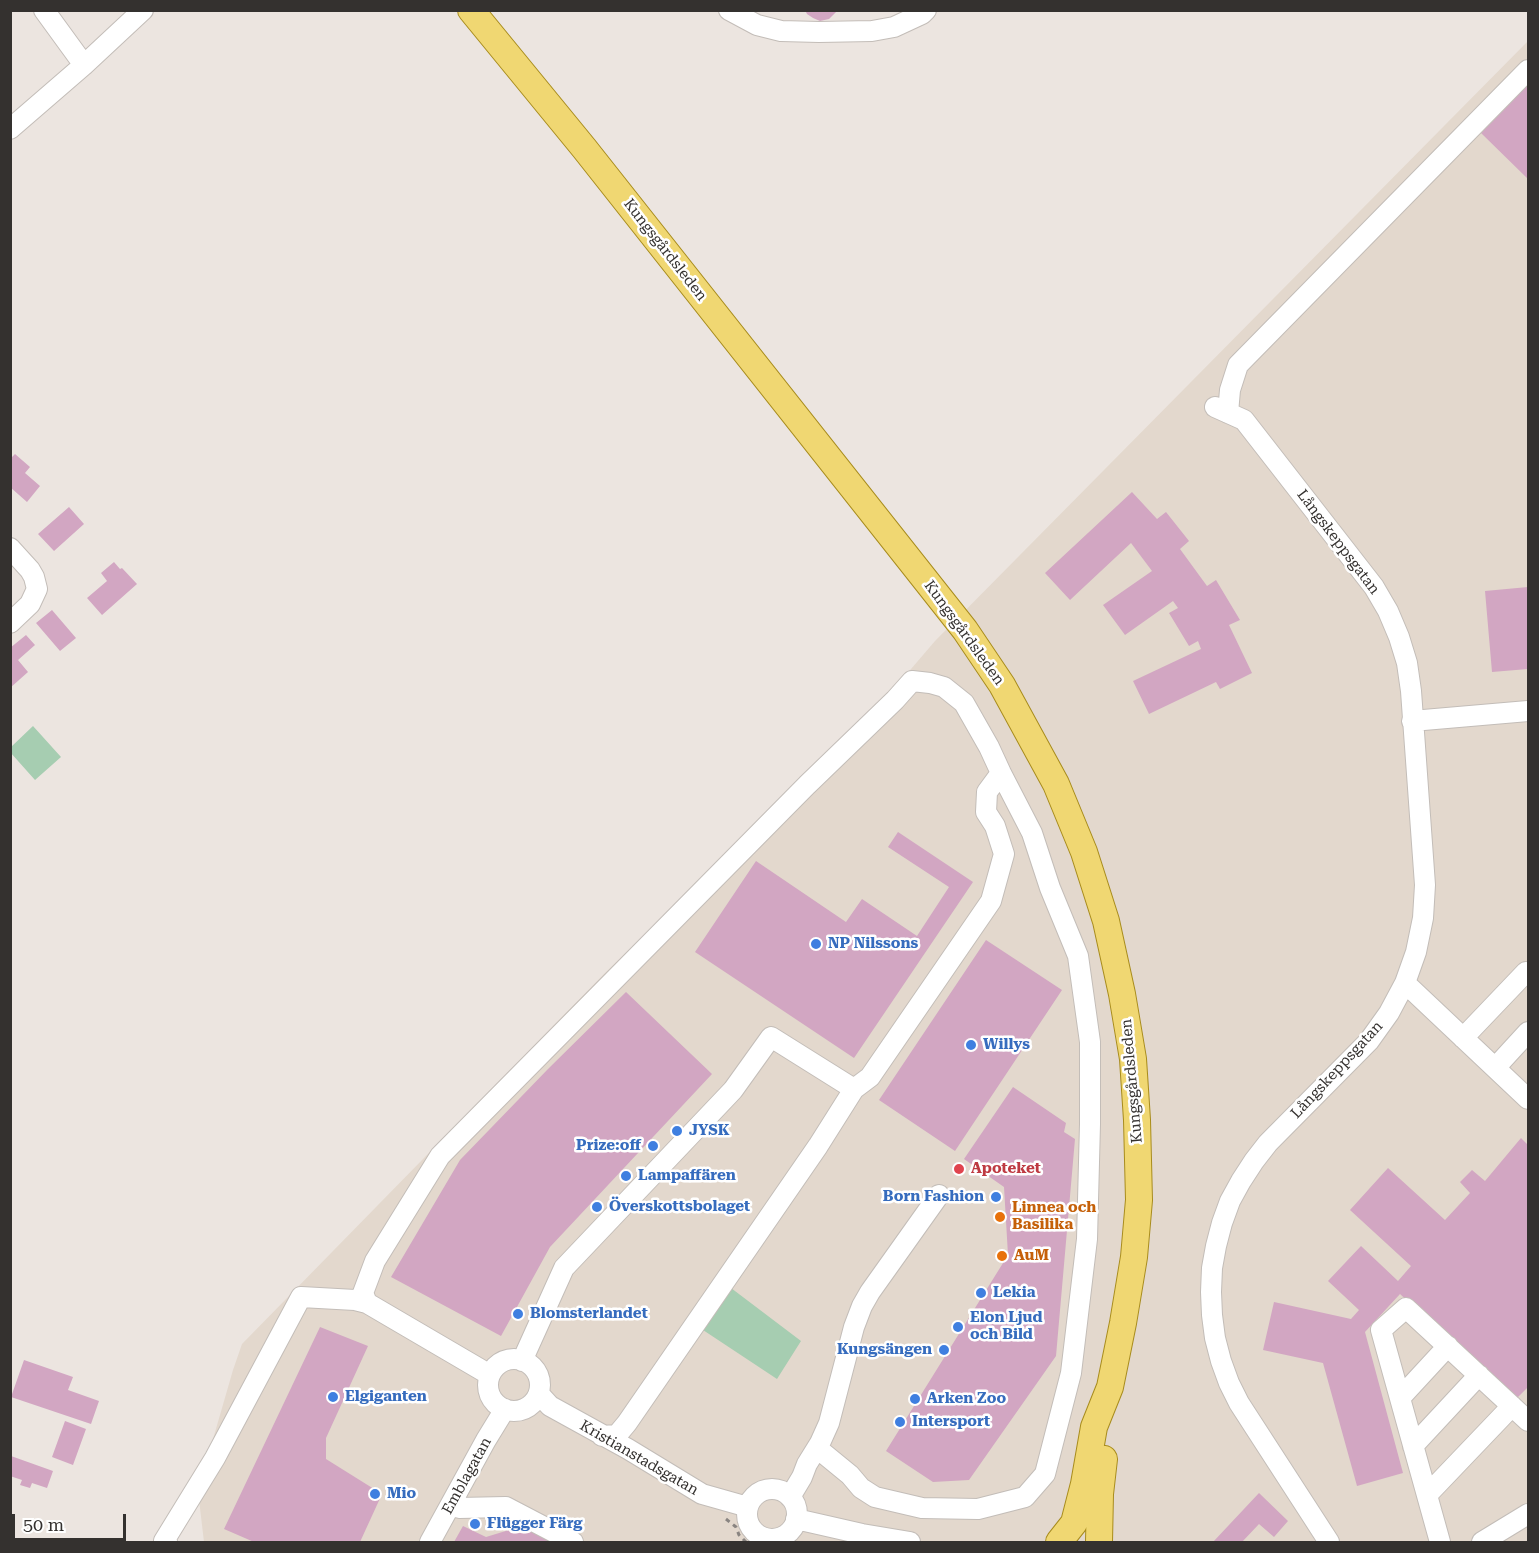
<!DOCTYPE html>
<meta charset="utf-8">
<style>
body{margin:0}
#map{position:relative;width:1539px;height:1553px;overflow:hidden;background:#ece5e0;font-family:"Roboto Serif",serif}
canvas{display:block}
.frame{position:absolute;inset:0;border:12px solid #34312f;pointer-events:none}
.scale{position:absolute;left:12px;top:1514px;width:114px;height:27px;box-sizing:border-box;border:3px solid #34312f;border-top:0;padding-left:8px;font-size:18px;line-height:21px;white-space:nowrap;color:#34312f;-webkit-text-stroke:4px #fff;paint-order:stroke}
</style>
<div id="map">
<canvas width="1539" height="1553"></canvas>
<div class="frame"></div>
<div class="scale">50 m</div>
</div>
<script>
const g = document.querySelector('canvas').getContext('2d');
g.lineJoin = 'round';
function paint(path, color) {
  g.fillStyle = color;
  g.fill(path, 'evenodd');
}
function toPath(rows) {
  const path = new Path2D();
  for (const r of rows) {
    if (r.length === 3) {
      path.moveTo(r[0] + r[2], r[1]);
      path.arc(r[0], r[1], r[2], 0, 2 * Math.PI);
      continue;
    }
    path.moveTo(r[0], r[1]);
    for (let i = 2; i < r.length; i += 2) path.lineTo(r[i], r[i + 1]);
  }
  return path;
}
function stroke(path, color, width, dash) {
  g.strokeStyle = color;
  g.lineWidth = width;
  g.lineCap = dash ? 'butt' : 'round';
  g.setLineDash(dash || []);
  g.stroke(path);
}
function write(font, color, halo, rows, align = 'center') {
  g.font = font + ' "Roboto Serif",serif';
  g.lineWidth = 5;
  g.setLineDash([]);
  g.textBaseline = 'middle';
  g.strokeStyle = halo;
  g.fillStyle = color;
  for (const [text, x, y, turn = 0] of rows) {
    g.save();
    g.translate(x, y);
    g.rotate((+turn || 0) * Math.PI / 180);
    g.textAlign = isNaN(turn) ? turn : align;
    if (halo) g.strokeText(text, 0, 0);
    g.fillText(text, 0, 0);
    g.restore();
  }
}
paint(toPath([
 [1528,41,1528,1542,204,1542,198,1491,233,1370,242,1344,604,974,881,704,935,641]
]), '#e3d8cd');
paint(toPath([
 [33,726,61,757,35,780,10,752,11,747],
 [731,1288,801,1341,777,1379,703,1330]
]), '#a6cdb1');
paint(toPath([
 [805,10,838,10,829,19,820,21,813,18,807,14],
 [1528,85,1528,179,1481,133],
 [15,454,30,467,25,473,40,486,27,502,10,487,10,459],
 [1132,492,1157,519,1166,512,1189,541,1180,549,1207,586,1216,580,1240,620,1229,625,1252,673,1220,689,1216,682,1149,714,1133,681,1201,649,1198,641,1189,646,1169,613,1178,608,1173,601,1125,635,1103,605,1152,571,1131,543,1070,600,1045,573],
 [69,507,84,524,54,551,38,534],
 [114,562,120,569,122,568,137,584,102,615,87,598,107,581,101,573],
 [1528,587,1528,669,1492,672,1485,591],
 [52,610,76,638,60,651,36,623],
 [26,635,35,645,18,660,28,672,10,688,10,648],
 [898,832,973,882,854,1058,695,952,756,861,846,922,862,899,917,936,949,887,888,847],
 [986,940,1062,990,955,1151,879,1100],
 [626,992,712,1074,550,1247,501,1336,391,1277,460,1160,548,1069],
 [1013,1087,1066,1123,1064,1132,1075,1139,1056,1356,969,1480,933,1482,886,1451,1008,1255,1004,1187,964,1159],
 [1521,1138,1528,1145,1528,1387,1515,1400,1400,1294,1365,1332,1403,1473,1357,1486,1323,1363,1263,1350,1274,1302,1351,1319,1359,1310,1328,1281,1361,1246,1398,1281,1411,1266,1350,1210,1388,1168,1445,1220,1470,1193,1460,1182,1472,1170,1485,1181],
 [320,1327,368,1346,326,1438,326,1459,382,1494,360,1542,254,1542,224,1529],
 [24,1360,73,1377,68,1390,99,1401,91,1424,11,1397],
 [65,1421,86,1429,73,1465,52,1457],
 [11,1456,53,1471,47,1488,32,1483,30,1488,20,1485,22,1480,10,1476],
 [1259,1493,1288,1521,1274,1537,1259,1524,1242,1542,1213,1542],
 [532,1523,565,1542,454,1542,463,1526,486,1537]
]), '#d2a6c2');
const minor = toPath([
 [44,10,84,65],
 [729,10,757,25,781,31,819,32,872,31,894,27,922,14,926,10],
 [10,129,84,65,143,10],
 [1215,407,1244,420,1374,587,1388,611,1399,637,1407,663,1411,691,1425,885,1423,918,1416,952,1405,983,1389,1013,1369,1041,1268,1143,1254,1161,1241,1181,1230,1201,1222,1223,1216,1246,1212,1268,1211,1292,1212,1315,1215,1338,1221,1361,1229,1383,1239,1403,1329,1542],
 [1228,413,1230,390,1238,365,1528,70],
 [10,548,30,570,34,577,37,589,30,604,10,623],
 [1412,721,1528,711],
 [1405,983,1528,1099],
 [1463,1038,1526,972],
 [1495,1068,1528,1032],
 [854,1089,870,1077,991,901,1004,854,995,826,986,812,987,792,1001,773],
 [367,1303,363,1293,375,1261,440,1156,807,785,895,700,912,681,930,683,944,687,964,703,989,747,1001,773,1032,833,1050,888,1078,956,1090,1042,1090,1124,1087,1239,1071,1373,1045,1474,1025,1497,978,1509,922,1508,875,1497,861,1488,850,1475,817,1448],
 [514,1385,26],
 [522,1361,564,1268,733,1090,771,1037,854,1089,818,1146,627,1423,617,1435,602,1436],
 [539,1394,550,1406,628,1449,702,1494,748,1507],
 [1400,1398,1448,1346],
 [1413,1446,1479,1375],
 [772,1514,25],
 [1427,1495,1512,1406],
 [790,1497,802,1477,807,1464,820,1443,829,1423,854,1327,862,1306,870,1292,939,1195],
 [459,1508,506,1507,573,1542],
 [796,1519,862,1534,910,1542],
 [167,1542,164,1541,215,1458,301,1297,355,1300,367,1303,490,1375],
 [430,1542,486,1440,505,1409],
 [1440,1542,1381,1330,1406,1308,1528,1421],
 [1482,1542,1528,1514]
]);
const major = toPath([
 [471,10,584,148,965,630,1002,685,1056,784,1084,852,1106,921,1122,994,1133,1059,1137,1120,1139,1200,1134,1257,1123,1323,1110,1387,1094,1427,1084,1484,1074,1523,1059,1542],
 [1099,1542,1100,1494,1104,1459]
]);
stroke(minor, '#c3bdb8', 22);
stroke(major, '#a88c1d', 28);
stroke(toPath([
 [726,1519,736,1527,739,1535,746,1542]
]), '#898481', 3, [4.5, 4.5]);
stroke(minor, '#fff', 20);
stroke(major, '#f0d772', 26);
for (const [x, y, r, color] of [
 [816,944,6,"#3f7fe0"],
 [971,1045,6,"#3f7fe0"],
 [677,1131,6,"#3f7fe0"],
 [653,1146,6,"#3f7fe0"],
 [959,1169,6,"#e0444e"],
 [626,1176,6,"#3f7fe0"],
 [996,1197,6,"#3f7fe0"],
 [597,1207,6,"#3f7fe0"],
 [1000,1217,6,"#e8710a"],
 [1002,1256,6,"#e8710a"],
 [981,1293,6,"#3f7fe0"],
 [518,1314,6,"#3f7fe0"],
 [958,1327,6,"#3f7fe0"],
 [944,1350,6,"#3f7fe0"],
 [333,1397,6,"#3f7fe0"],
 [915,1399,6,"#3f7fe0"],
 [900,1422,6,"#3f7fe0"],
 [375,1494,6,"#3f7fe0"],
 [475,1524,6,"#3f7fe0"]
]) {
  const dot = new Path2D();
  dot.arc(x, y, r, 0, 2 * Math.PI);
  g.fillStyle = color;
  g.fill(dot);
  stroke(dot, '#fff', 2);
}
write('15px', '#34312f', '#fff', [
 ["Kungsgårdsleden",665,250,52],
 ["Långskeppsgatan",1338,542,53],
 ["Kungsgårdsleden",964,633,54],
 ["Långskeppsgatan",1337,1070,-47],
 ["Kungsgårdsleden",1132,1081,-95],
 ["Kristianstadsgatan",639,1458,30],
 ["Emblagatan",467,1476,-61]
]);
write('bold 15px', '#366cbe', '#fff', [
 ["NP Nilssons",828,944],
 ["Willys",983,1045],
 ["JYSK",689,1131],
 ["Prize:off",641,1146,"right"],
 ["Lampaffären",638,1176],
 ["Born Fashion",984,1197,"right"],
 ["Överskottsbolaget",609,1207],
 ["Lekia",993,1293],
 ["Blomsterlandet",530,1314],
 ["Elon Ljud",970,1318],
 ["och Bild",970,1335],
 ["Kungsängen",932,1350,"right"],
 ["Elgiganten",345,1397],
 ["Arken Zoo",927,1399],
 ["Intersport",912,1422],
 ["Mio",387,1494],
 ["Flügger Färg",487,1524]
], 'left');
write('bold 15px', '#be3a42', '#fff', [
 ["Apoteket",971,1169]
], 'left');
write('bold 15px', '#c56008', '#fff', [
 ["Linnea och",1012,1208],
 ["Basilika",1012,1225],
 ["AuM",1014,1256]
], 'left');
</script>
